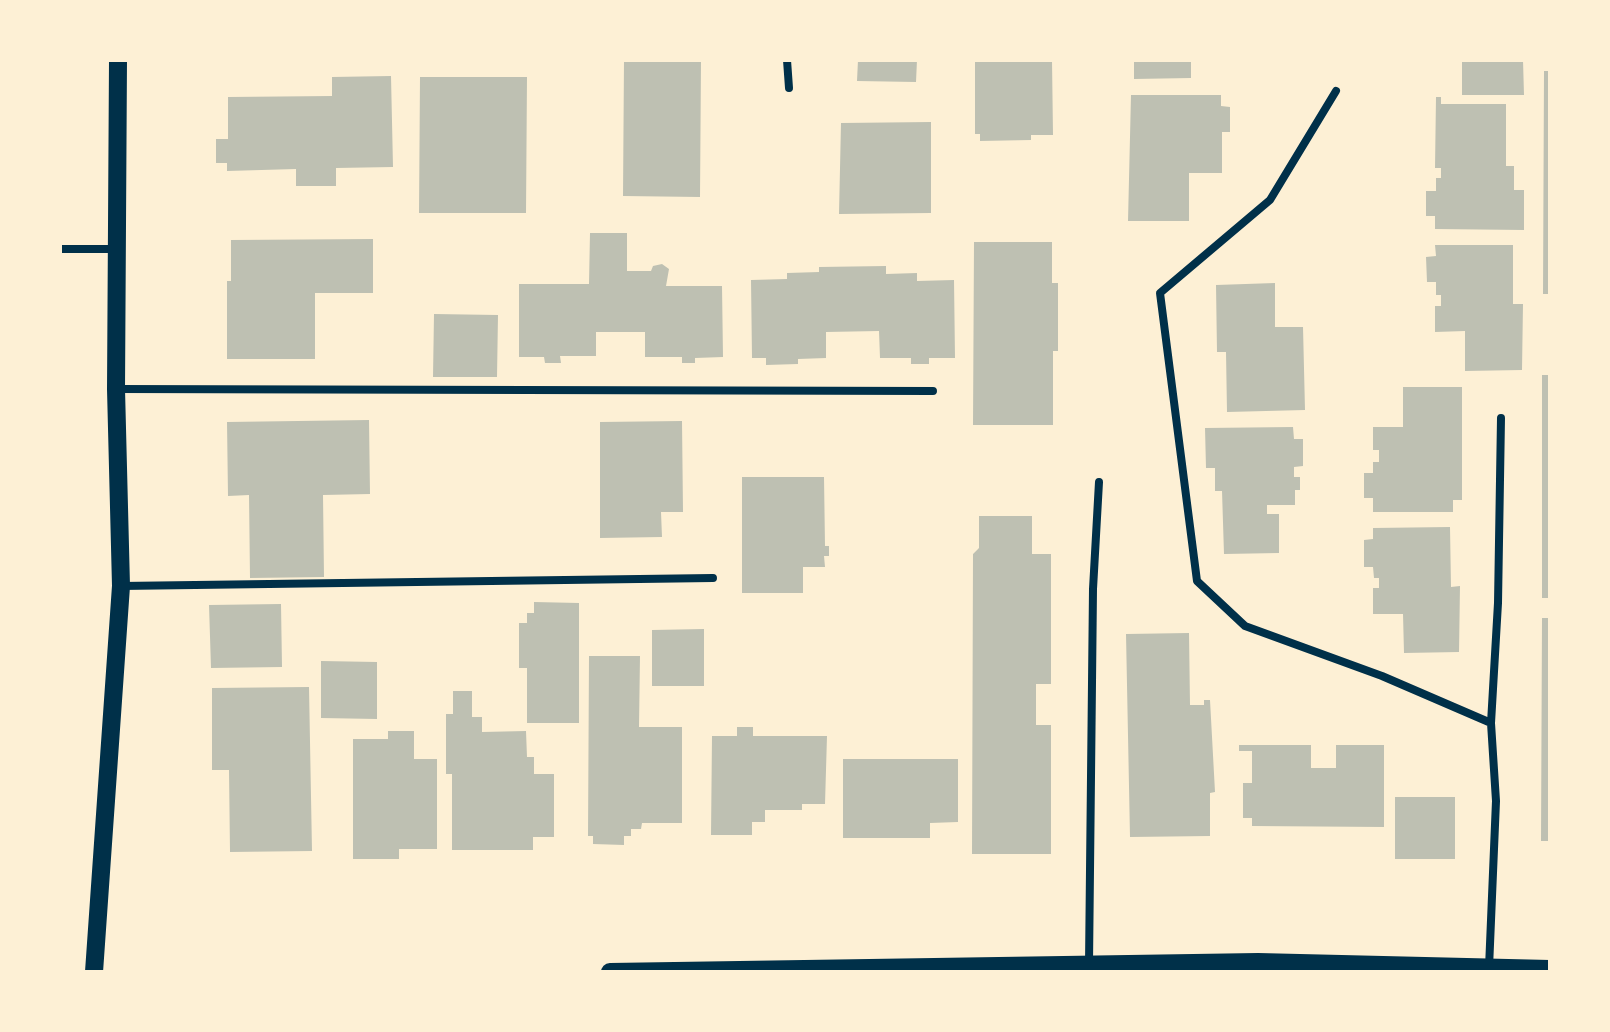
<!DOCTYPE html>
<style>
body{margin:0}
#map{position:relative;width:1610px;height:1032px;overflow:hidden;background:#fdf0d5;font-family:"Roboto Condensed",sans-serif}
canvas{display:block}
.frame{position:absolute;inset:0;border:62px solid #fdf0d5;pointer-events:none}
</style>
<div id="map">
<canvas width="1610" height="1032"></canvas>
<div class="frame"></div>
</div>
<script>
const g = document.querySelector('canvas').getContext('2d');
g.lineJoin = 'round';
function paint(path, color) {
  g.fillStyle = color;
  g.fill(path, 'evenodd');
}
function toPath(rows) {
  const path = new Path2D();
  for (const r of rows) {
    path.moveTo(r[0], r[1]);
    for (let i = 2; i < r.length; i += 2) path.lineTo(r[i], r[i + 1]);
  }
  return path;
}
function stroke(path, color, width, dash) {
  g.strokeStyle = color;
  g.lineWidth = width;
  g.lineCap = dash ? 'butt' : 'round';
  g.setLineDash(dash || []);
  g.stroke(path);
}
paint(toPath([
 [624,60,701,60,700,197,623,196],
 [858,60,917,60,916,82,857,81],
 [975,60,1052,60,1053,135,1031,135,1031,140,980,141,980,134,975,134],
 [1134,60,1191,60,1191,78,1134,79],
 [1462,60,1523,60,1524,95,1462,95],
 [1544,71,1550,71,1550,294,1543,294],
 [391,76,393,167,336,168,336,186,296,186,296,169,227,171,227,163,216,163,216,139,228,139,228,97,332,96,332,77],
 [420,77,527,77,526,213,419,213],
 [1131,95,1221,95,1221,106,1230,107,1230,132,1222,132,1222,173,1189,173,1189,221,1128,221],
 [1436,97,1441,97,1441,104,1506,104,1506,166,1514,166,1514,190,1524,190,1524,230,1435,229,1435,216,1426,216,1426,191,1436,191,1436,178,1441,178,1441,168,1435,168],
 [931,122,931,213,839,214,841,123],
 [590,233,627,233,627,271,651,271,653,266,662,264,669,269,666,286,722,286,723,357,695,358,695,363,682,363,682,357,645,357,645,332,596,332,596,356,560,356,561,363,545,363,544,357,519,357,519,284,589,284],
 [373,239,373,293,315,293,315,359,227,359,227,281,231,281,231,240],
 [974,242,1052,242,1052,283,1058,283,1058,351,1053,351,1053,425,973,425],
 [1435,245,1513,245,1513,304,1523,304,1522,370,1465,371,1465,331,1435,332,1435,306,1441,306,1441,295,1436,295,1436,282,1427,282,1426,257,1436,256],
 [886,266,886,274,917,273,917,281,954,280,955,358,929,358,929,364,911,364,911,358,880,358,879,331,826,332,826,358,798,359,798,364,766,365,766,358,752,358,751,280,787,279,787,273,819,272,819,267],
 [1275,283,1275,327,1303,327,1305,410,1227,412,1226,352,1217,352,1216,285],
 [434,314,498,315,497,377,433,377],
 [1542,375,1550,375,1550,598,1542,598],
 [1403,387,1462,387,1462,500,1453,500,1453,512,1373,512,1373,498,1364,498,1364,473,1373,473,1373,462,1379,462,1379,450,1373,450,1373,427,1403,427],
 [369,420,370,494,323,495,324,577,250,578,249,495,228,496,227,422],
 [682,421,683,512,661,512,662,537,600,538,600,422],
 [1293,427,1294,439,1303,439,1303,466,1294,467,1294,477,1300,477,1300,490,1295,490,1295,505,1267,505,1267,514,1279,514,1279,553,1224,554,1222,491,1215,491,1215,468,1206,468,1205,428],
 [742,477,824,477,825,546,829,546,829,556,824,556,825,567,803,567,803,593,742,593],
 [979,516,1032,516,1032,554,1051,554,1051,684,1036,684,1036,725,1051,725,1051,854,972,854,973,554,979,548],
 [1450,527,1451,587,1460,586,1459,652,1404,653,1403,614,1373,614,1373,588,1379,588,1379,578,1374,578,1373,567,1364,567,1364,540,1373,539,1373,528],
 [534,602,579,603,579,723,527,723,527,668,519,668,519,623,527,623,527,613,534,613],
 [281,604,282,667,211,668,209,605],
 [1542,618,1550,618,1550,841,1541,841],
 [704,629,704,686,652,686,652,630],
 [1189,633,1190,705,1204,705,1204,700,1210,700,1215,792,1210,793,1210,836,1130,837,1126,634],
 [589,656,640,656,639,727,682,727,682,823,642,823,641,829,631,829,631,836,624,836,624,845,593,844,593,836,588,836],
 [321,661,377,662,377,719,321,718],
 [309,687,312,851,230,852,229,770,212,770,212,688],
 [453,691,472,691,472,717,482,717,482,732,526,731,527,757,534,757,534,774,554,774,554,837,533,837,533,850,452,850,452,774,446,774,446,714,453,714],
 [737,727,753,727,753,736,827,736,825,804,802,804,802,810,765,810,765,822,752,822,752,835,711,835,712,736,737,736],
 [388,731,414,731,414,759,437,759,437,849,399,849,399,859,353,859,353,739,388,739],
 [1239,745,1311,745,1311,768,1336,768,1336,745,1384,745,1384,827,1252,826,1252,818,1243,818,1243,783,1252,783,1252,751,1239,751],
 [843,759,958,759,958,822,930,823,930,838,843,838],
 [1395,797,1455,797,1455,859,1395,859]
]), '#bec0b2');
stroke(toPath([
 [787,60,789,88],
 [1336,91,1270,200,1160,293,1197,581,1245,626,1382,676,1491,723,1496,801,1489,968],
 [60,249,116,249],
 [116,389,933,391],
 [121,586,713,578],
 [1491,723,1498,603,1501,418],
 [1089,964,1093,589,1099,482]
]), '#003049', 8);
stroke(toPath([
 [94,972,121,586,116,389,118,60],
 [610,972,1258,962,1550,969]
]), '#003049', 18);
</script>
